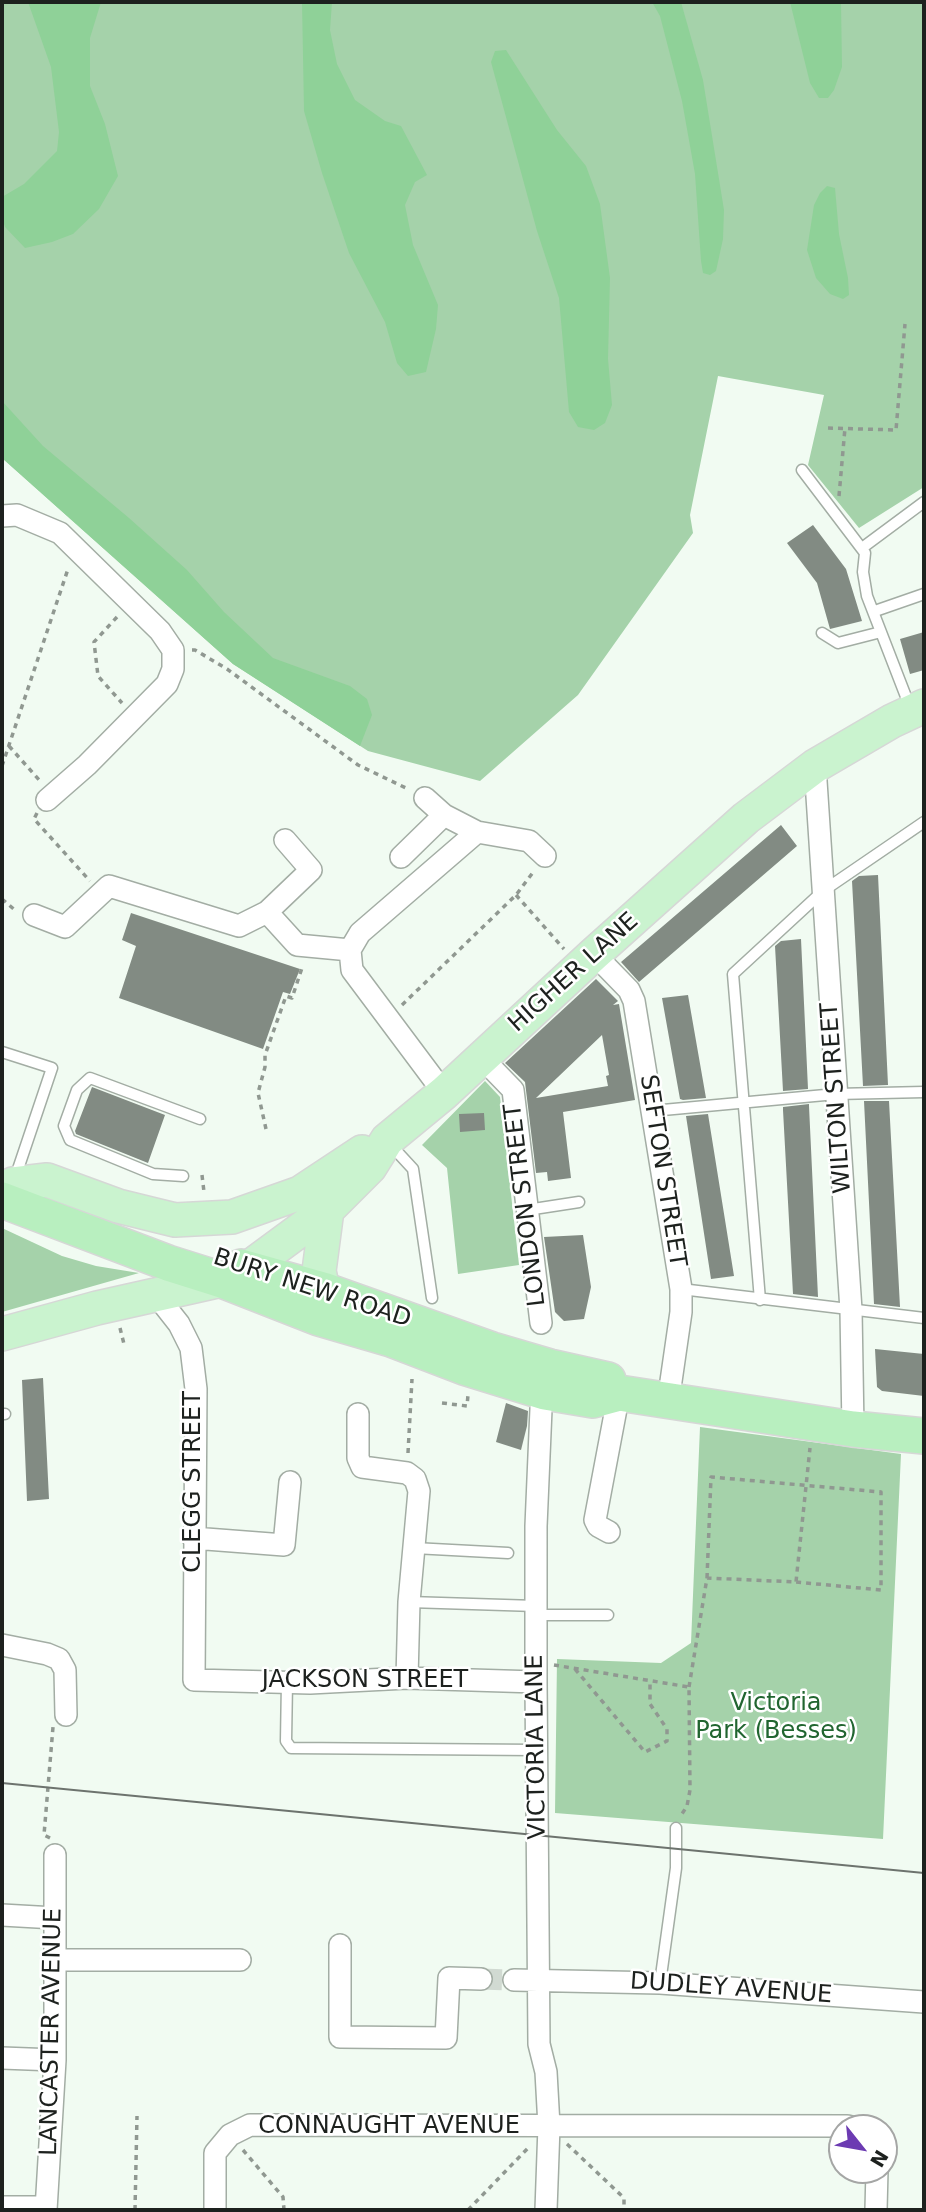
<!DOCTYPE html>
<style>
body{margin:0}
#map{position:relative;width:926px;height:2212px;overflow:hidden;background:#f1fbf2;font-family:"DejaVu Sans",sans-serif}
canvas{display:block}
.frame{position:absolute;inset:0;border:4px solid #1d211e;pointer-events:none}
.north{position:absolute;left:828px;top:2114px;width:70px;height:70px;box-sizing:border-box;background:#fff;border:2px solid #a5a6a5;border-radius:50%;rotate:121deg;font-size:19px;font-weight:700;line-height:28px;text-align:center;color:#1d211e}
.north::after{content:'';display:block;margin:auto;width:24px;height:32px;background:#6c3bb2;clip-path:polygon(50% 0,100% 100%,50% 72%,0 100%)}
</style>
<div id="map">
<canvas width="926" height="2212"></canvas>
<div class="frame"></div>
<div class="north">N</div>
</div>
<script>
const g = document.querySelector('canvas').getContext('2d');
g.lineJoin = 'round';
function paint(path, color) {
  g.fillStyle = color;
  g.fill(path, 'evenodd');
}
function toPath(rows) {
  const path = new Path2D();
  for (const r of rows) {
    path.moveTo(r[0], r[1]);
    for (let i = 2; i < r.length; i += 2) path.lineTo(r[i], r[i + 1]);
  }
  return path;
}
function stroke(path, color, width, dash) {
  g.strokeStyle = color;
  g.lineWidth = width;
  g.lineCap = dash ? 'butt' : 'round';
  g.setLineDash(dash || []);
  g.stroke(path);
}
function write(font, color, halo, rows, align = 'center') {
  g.font = font + ' "DejaVu Sans",sans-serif';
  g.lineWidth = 5;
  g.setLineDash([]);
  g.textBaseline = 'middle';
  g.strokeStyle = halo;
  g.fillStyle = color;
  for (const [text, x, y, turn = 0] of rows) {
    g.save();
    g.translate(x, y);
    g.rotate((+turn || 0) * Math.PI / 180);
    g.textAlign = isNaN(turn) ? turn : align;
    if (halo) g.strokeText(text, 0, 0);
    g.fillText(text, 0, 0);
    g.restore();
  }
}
paint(toPath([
 [2,2,924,2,924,487,859,528,808,465,824,395,718,376,690,515,693,533,578,695,480,781,368,751,233,664,2,458],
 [485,1081,500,1097,519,1265,458,1274,447,1168,422,1145],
 [2,1228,62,1256,96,1266,139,1273,2,1312],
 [700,1427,901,1454,883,1839,555,1813,557,1659,661,1663,691,1643]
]), '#a5d2aa');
paint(toPath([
 [28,2,101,2,90,38,90,86,105,124,118,176,99,209,73,234,52,242,25,248,5,227,2,218,2,197,24,184,57,151,59,132,51,67],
 [302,2,332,2,330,30,337,64,355,100,385,121,401,126,427,175,415,182,405,205,413,245,438,305,436,329,426,372,408,376,397,363,385,322,349,253,322,173,304,111],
 [652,2,681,2,703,80,724,210,723,239,716,271,710,275,703,273,701,261,695,174,682,101,660,16],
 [790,2,841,2,842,67,834,90,828,98,819,98,810,83],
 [506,50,557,130,586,166,600,204,610,278,608,359,612,405,605,423,594,430,578,427,569,412,559,298,537,231,491,62,495,51],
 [827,186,835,188,839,234,848,278,849,295,843,299,830,294,816,278,807,250,814,205,820,193],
 [2,401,43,446,129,518,187,570,224,612,273,658,350,686,367,699,372,715,360,746,233,664,2,458]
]), '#8fd198');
paint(toPath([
 [813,525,846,569,862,621,830,629,817,583,787,543],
 [924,632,924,670,910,674,900,639],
 [781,825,797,846,639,982,621,962],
 [878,875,888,1085,863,1086,852,881,859,876],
 [131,913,300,969,290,994,283,992,263,1049,119,998,136,946,122,940],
 [801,939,808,1089,783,1091,775,946,781,941],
 [596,979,618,1001,613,1005,619,1004,635,1100,563,1112,571,1178,548,1181,547,1172,536,1173,525,1082,505,1063],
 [602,1035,609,1075,606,1076,608,1086,536,1098],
 [688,995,706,1098,683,1100,680,1099,662,998],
 [92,1087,165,1115,148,1163,76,1134,75,1131],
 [864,1101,889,1101,900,1307,874,1304],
 [809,1104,809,1106,818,1297,793,1294,783,1110,783,1107],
 [484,1113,485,1130,460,1132,459,1114],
 [708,1114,734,1276,711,1279,686,1116],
 [583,1235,591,1287,584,1319,564,1321,555,1312,544,1237],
 [875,1349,924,1354,924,1396,882,1391,877,1387],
 [43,1378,49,1499,27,1501,22,1380],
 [506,1403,528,1411,527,1426,521,1450,496,1442]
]), '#828b83');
stroke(toPath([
 [481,1979,514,1980]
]), '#d1dad2', 21, [21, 10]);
const service = toPath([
 [802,470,865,553,863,572,867,596,910,707],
 [862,548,924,502],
 [875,611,924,594],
 [822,633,838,643,881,632],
 [2,1052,52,1068,15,1178],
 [652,1111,836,1094,924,1092],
 [389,1143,413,1169,432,1298],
 [183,1176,153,1174,114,1158,70,1140,64,1126,77,1090,90,1078,200,1119],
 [527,1210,579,1202],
 [681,1289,924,1318],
 [760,1300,733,974,823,891,924,822],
 [2,1414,5,1414],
 [414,1548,508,1553],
 [409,1602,536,1606],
 [536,1615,608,1615],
 [287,1682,286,1741,291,1748,536,1750],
 [660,1983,676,1868,676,1828]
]);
const minor = toPath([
 [2,516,17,515,60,533,160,631,173,650,173,669,167,684,87,765,47,800],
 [815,766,851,1310,853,1429],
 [425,798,444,815,477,832],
 [285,840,311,870,267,912,297,945,350,950],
 [401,857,444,815],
 [34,915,65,927,109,886,239,926,267,912],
 [594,954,629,990,634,1001,652,1111,681,1289,681,1312,668,1402],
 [482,1058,513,1090,541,1323],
 [444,1093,352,970,350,950,360,933,477,832,529,841,545,856],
 [157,1296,179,1324,191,1348,196,1389,194,1680,310,1683,407,1678,536,1682],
 [358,1414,358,1458,362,1467,407,1473,415,1479,419,1491,409,1602,407,1678],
 [609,1532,598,1526,595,1520,619,1393],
 [193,1538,284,1545,290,1482],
 [2,1645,47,1654,59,1659,65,1670,66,1715],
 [2,1915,55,1918],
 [340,1945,340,2037,446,2038,449,1978,481,1979],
 [56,1960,240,1960],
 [514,1980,660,1983,924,2002],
 [2,2058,55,2060],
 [2,2207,46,2207],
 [46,2210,55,2060,55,1855],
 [215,2210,215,2153,230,2135,250,2125,847,2126,855,2128],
 [546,2210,549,2126,546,2072,539,2044,536,1682,536,1526,541,1409,547,1383],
 [876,2210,877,2170]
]);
const primary = toPath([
 [13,1184,47,1180,118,1206,175,1220,232,1217,300,1193,362,1152],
 [323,1290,319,1271,327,1210],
 [2,1334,97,1308,222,1280,247,1269,327,1210,370,1167,387,1140,444,1093,594,954,746,818,815,766,892,721,924,706]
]);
const trunk = toPath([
 [2,1200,168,1263,222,1280,319,1318,391,1339,464,1367,545,1392,593,1400,619,1393,853,1429,924,1436],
 [241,1267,323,1290,492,1350,550,1367,608,1380]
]);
stroke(service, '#a3ada4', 13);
stroke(minor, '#a3ada4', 24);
stroke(primary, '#d6d7d6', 36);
stroke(trunk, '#d6d7d6', 38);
stroke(toPath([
 [828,428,896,430,905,324],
 [839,496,845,428],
 [117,617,94,642,98,676,122,703],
 [192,650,195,650,227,669,358,765,408,789],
 [9,746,40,781],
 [2,766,68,569],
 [37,813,34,819,90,881],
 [516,895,564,949],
 [2,899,16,911],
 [402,1005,516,895,534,871],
 [266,1129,258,1093,265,1067,265,1055,286,996,292,998,303,965],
 [202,1175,204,1192],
 [120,1328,124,1344],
 [442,1403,467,1406,468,1395],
 [408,1453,412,1379],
 [707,1578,711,1477,881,1492,881,1590,796,1582],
 [554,1665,689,1687,690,1790,687,1806,680,1817],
 [575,1669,645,1752,667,1741,667,1729,650,1704,650,1680],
 [689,1687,707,1578,796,1582,810,1448],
 [50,1838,44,1835,53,1727],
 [567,2144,624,2198,624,2210],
 [243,2150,283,2197,284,2210],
 [135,2210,137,2116],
 [468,2210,530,2146]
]), '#909891', 3.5, [5, 5]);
stroke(service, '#fff', 10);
stroke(minor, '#fff', 21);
stroke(primary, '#caf3cf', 33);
stroke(trunk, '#b8efbf', 35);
stroke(toPath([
 [2,1783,924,1873]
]), '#6d736e', 2);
write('24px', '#1d211e', '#fff', [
 ["HIGHER LANE",574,973,-42],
 ["WILTON STREET",837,1098,-94],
 ["SEFTON STREET",662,1171,81],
 ["LONDON STREET",526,1205,-97],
 ["BURY NEW ROAD",312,1289,18],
 ["CLEGG STREET",194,1482,-90],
 ["JACKSON STREET",365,1681],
 ["VICTORIA LANE",537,1747,-91],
 ["DUDLEY AVENUE",731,1989,4],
 ["LANCASTER AVENUE",52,2032,-89],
 ["CONNAUGHT AVENUE",389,2127]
]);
write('24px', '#216530', '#fff', [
 ["Victoria",776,1704],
 ["Park (Besses)",776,1732]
]);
</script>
